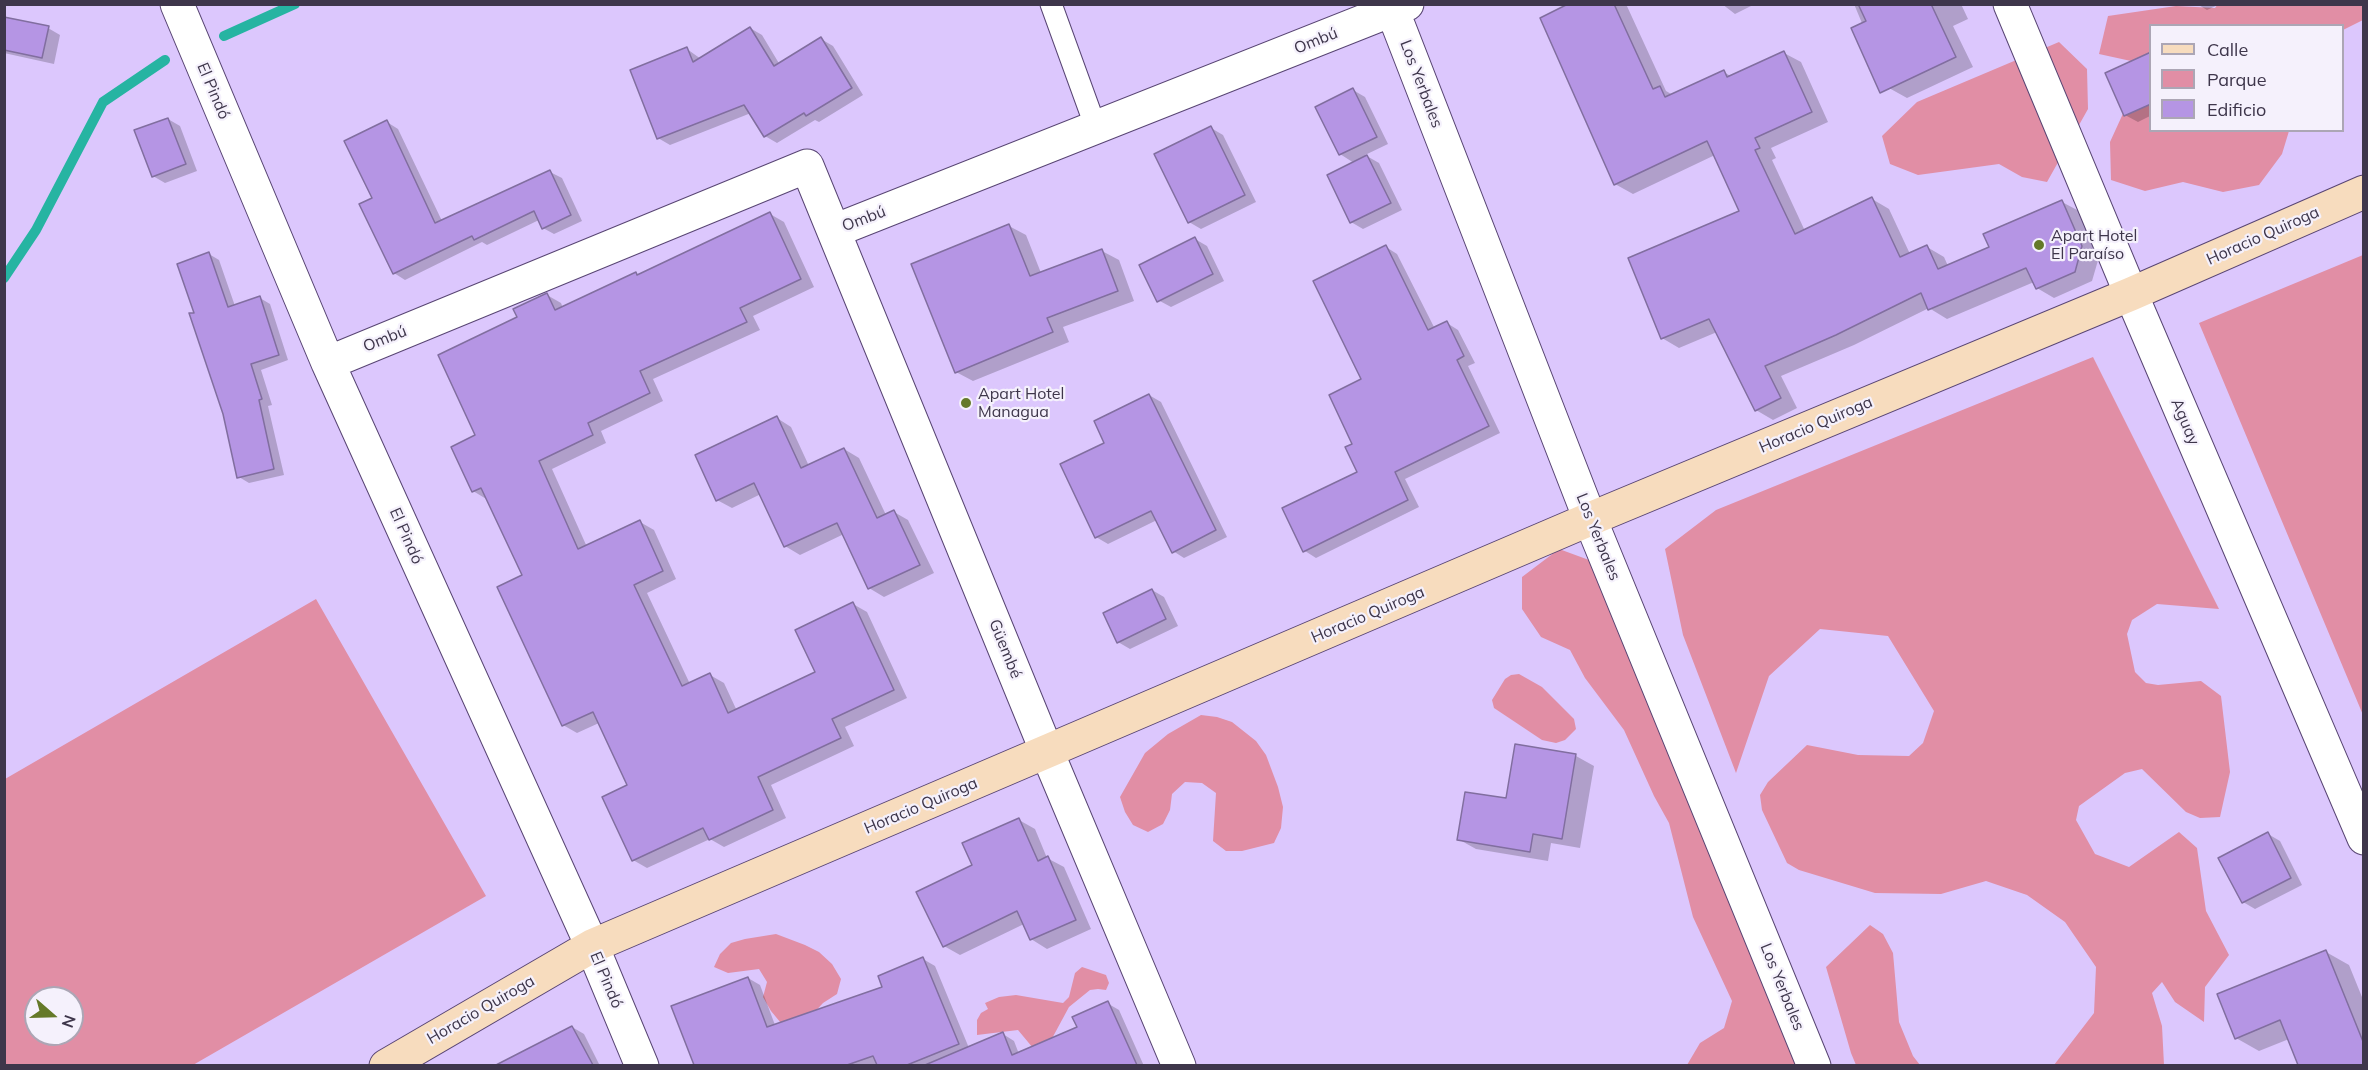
<!DOCTYPE html>
<meta charset="utf-8">
<style>
body{margin:0}
#map{position:relative;width:2368px;height:1070px;overflow:hidden;background:#dcc7fd;font-family:Mulish,sans-serif}
canvas{display:block}
.frame{position:absolute;inset:0;border:6px solid #3e364b;pointer-events:none}
.legend{position:absolute;left:2149px;top:24px;width:195px;height:108px;box-sizing:border-box;background:#f5f1fc;border:2px solid #aca6b5;margin:0;padding:8px 10px;list-style:none;font-size:18px;color:#3e364b}
.legend li{display:flex;align-items:center;gap:12px;height:30px}
.legend b{width:30px;border:2px solid #aca6b5}
.north{position:absolute;left:24px;top:986px;width:60px;height:60px;box-sizing:border-box;background:#f5f1fc;border:2px solid #aca6b5;border-radius:50%;rotate:110deg;font-size:16px;font-weight:700;line-height:24px;text-align:center;color:#3e364b}
.north::after{content:'';display:block;margin:auto;width:21px;height:27px;background:#657929;clip-path:polygon(50% 0,100% 100%,50% 72%,0 100%)}
</style>
<div id="map">
<canvas width="2368" height="1070"></canvas>
<div class="frame"></div>
<ul class="legend">
<li><b style="height:8px;background:#f7dcbe"></b>Calle</li>
<li><b style="height:16px;background:#e18ea5"></b>Parque</li>
<li><b style="height:16px;background:#b595e4"></b>Edificio</li>
</ul>
<div class="north">N</div>
</div>
<script>
const g = document.querySelector('canvas').getContext('2d');
g.lineJoin = 'round';
function paint(path, color) {
  g.fillStyle = color;
  g.fill(path, 'evenodd');
}
function toPath(rows) {
  const path = new Path2D();
  for (const r of rows) {
    path.moveTo(r[0], r[1]);
    for (let i = 2; i < r.length; i += 2) path.lineTo(r[i], r[i + 1]);
  }
  return path;
}
function stroke(path, color, width, dash) {
  g.strokeStyle = color;
  g.lineWidth = width;
  g.lineCap = dash ? 'butt' : 'round';
  g.setLineDash(dash || []);
  g.stroke(path);
}
function write(font, color, halo, rows, align = 'center') {
  g.font = font + ' Mulish,sans-serif';
  g.lineWidth = 4.5;
  g.setLineDash([]);
  g.textBaseline = 'middle';
  g.strokeStyle = halo;
  g.fillStyle = color;
  for (const [text, x, y, turn = 0] of rows) {
    g.save();
    g.translate(x, y);
    g.rotate((+turn || 0) * Math.PI / 180);
    g.textAlign = isNaN(turn) ? turn : align;
    if (halo) g.strokeText(text, 0, 0);
    g.fillText(text, 0, 0);
    g.restore();
  }
}
paint(toPath([
 [2218,4,2363,5,2363,20,2343,30,2342,26,2150,26,2150,61,2131,61,2099,54,2108,16,2176,6,2215,8],
 [2059,42,2087,69,2088,109,2047,182,2022,177,1999,164,1918,175,1890,164,1882,136,1917,102],
 [2150,91,2150,130,2289,131,2282,154,2259,185,2223,192,2183,182,2145,191,2111,180,2110,142,2126,107],
 [2363,255,2363,715,2199,323],
 [2093,357,2219,609,2157,604,2132,620,2127,634,2135,672,2146,683,2158,685,2201,681,2221,696,2230,772,2220,817,2200,818,2186,812,2142,769,2125,773,2079,806,2076,820,2095,854,2129,867,2179,832,2197,848,2206,911,2229,955,2205,987,2204,1022,2175,1002,2162,982,2152,993,2162,1026,2164,1065,2054,1065,2094,1013,2096,967,2065,922,2027,895,1986,881,1941,894,1875,893,1799,870,1787,863,1762,810,1760,795,1768,782,1807,745,1858,755,1909,756,1923,743,1934,711,1888,636,1820,629,1769,676,1736,773,1683,635,1665,549,1716,510],
 [1559,549,1589,560,1615,578,1809,1065,1687,1065,1700,1043,1724,1028,1732,1001,1693,917,1669,823,1654,796,1624,730,1585,678,1570,650,1541,637,1522,609,1522,577],
 [316,599,486,896,193,1065,5,1065,5,779],
 [36,998,72,998,72,1034,36,1034],
 [1519,674,1542,687,1574,719,1576,729,1565,740,1556,743,1542,740,1494,708,1492,700,1505,679,1511,675],
 [1201,715,1217,717,1232,722,1256,741,1266,755,1278,787,1283,807,1281,828,1274,843,1242,851,1226,851,1213,841,1216,793,1202,783,1185,782,1172,794,1170,810,1163,824,1148,832,1133,825,1125,812,1120,797,1145,753,1168,734],
 [1870,925,1883,934,1893,953,1899,1022,1913,1056,1920,1065,1856,1065,1851,1053,1826,967],
 [776,934,805,945,819,952,832,964,841,979,837,994,823,1003,810,1017,806,1049,809,1065,799,1064,790,1034,771,1011,763,997,767,982,759,969,728,973,714,967,720,954,731,943,745,939],
 [1082,967,1106,975,1109,983,1106,990,1098,989,1090,990,1069,1007,1049,1044,1033,1048,1018,1030,977,1035,977,1020,981,1013,988,1009,985,1003,999,997,1016,995,1063,1003,1069,997,1075,973]
]), '#e18ea5');
paint(toPath([
 [1571,4,1626,4,1666,91,1673,95,1724,72,1732,77,1784,53,1801,62,1828,122,1771,148,1776,158,1772,160,1805,231,1872,199,1889,209,1910,254,1927,247,1944,257,1948,266,1991,247,2062,202,2079,211,2099,257,2092,281,2054,298,2037,288,2034,282,1947,319,1929,308,1854,345,1781,376,1797,408,1773,420,1756,410,1717,332,1679,348,1662,338,1741,212,1715,155,1633,194,1615,184],
 [1722,4,1755,4,1735,14],
 [1854,4,1961,4,1968,19,1953,26,1973,67,1907,98,1889,88],
 [2197,4,2220,4,2207,10],
 [4,19,48,28,60,35,54,64,4,53],
 [750,28,762,35,780,65,821,39,833,46,863,95,819,122,815,120,777,143,765,136,751,113,670,145,658,138,687,49,701,59],
 [2150,54,2150,116,2138,122,2125,115],
 [1353,90,1365,97,1388,144,1365,155,1379,163,1402,210,1363,229,1351,222,1354,163,1340,154],
 [168,119,180,126,197,171,165,183,153,176],
 [387,122,398,129,442,221,550,172,562,178,582,221,554,234,543,228,539,220,487,245,482,242,405,280,394,273,374,199],
 [1211,128,1223,135,1256,202,1201,229,1189,222],
 [770,214,784,222,814,287,753,316,760,330,653,379,663,401,601,431,606,443,552,469,587,547,640,522,654,530,676,579,647,593,690,684,710,675,724,683,737,711,817,673,853,604,867,612,907,698,845,727,854,746,771,785,786,818,724,847,710,839,647,868,633,860,604,798,629,786,599,723,577,733,563,725,524,576,488,500,473,491,477,436,519,318,547,295,561,303,563,308,636,274,639,275],
 [1009,226,1026,235,1041,273,1102,251,1119,260,1134,301,1063,327,1069,342,973,381,956,372],
 [1195,239,1207,246,1224,281,1171,307,1158,300],
 [1386,247,1397,254,1435,329,1447,323,1458,330,1475,363,1468,366,1500,433,1405,479,1419,507,1316,558,1305,551,1359,473,1354,445,1363,380],
 [209,254,219,260,235,306,260,298,270,304,288,360,261,370,272,405,268,406,284,475,249,483,239,477,225,413,196,314],
 [1149,395,1161,402,1227,537,1184,558,1173,551,1157,520,1108,544,1096,537,1106,443],
 [777,418,791,427,809,466,844,449,859,458,886,515,894,512,908,520,934,573,884,597,869,588,844,534,800,555,785,546,761,494,732,508,717,500],
 [1152,590,1164,597,1178,626,1130,649,1118,642],
 [1516,745,1576,756,1594,766,1580,848,1551,843,1548,861,1476,849,1458,839,1507,800],
 [1019,820,1035,829,1047,858,1064,867,1091,929,1047,949,1031,939,1024,924,960,955,944,946,974,866],
 [2268,834,2280,841,2302,885,2255,909,2243,902],
 [2326,952,2349,965,2364,1002,2364,1066,2300,1066,2289,1039,2259,1051,2236,1038],
 [923,959,935,966,969,1048,1003,1034,1014,1041,1019,1054,1079,1027,1107,1003,1119,1010,1144,1066,942,1066,941,1063,935,1066,696,1066,673,1007,748,978,760,985,775,1025,884,987],
 [572,1027,584,1034,600,1066,528,1066,521,1054]
]), '#0003');
stroke(toPath([
 [224,36,295,4],
 [4,278,36,230,103,102,165,60]
]), '#26b4a2', 10);
const building = toPath([
 [1568,4,1614,4,1653,89,1660,86,1665,97,1724,70,1727,77,1784,51,1812,112,1755,138,1760,148,1755,150,1795,234,1872,197,1900,257,1927,245,1938,269,1989,247,1983,234,2062,200,2082,246,2075,272,2036,289,2026,268,1928,310,1921,293,1836,335,1765,366,1781,398,1755,411,1709,319,1661,339,1628,258,1739,211,1707,141,1614,185,1540,18,1568,4],
 [1858,4,1931,4,1956,57,1880,93,1851,28,1866,21,1858,4],
 [4,17,49,26,42,58,4,50,4,17],
 [750,27,774,66,821,37,852,88,806,116,804,113,764,137,744,105,657,139,630,70,687,47,693,62,750,27],
 [2151,52,2151,104,2124,116,2105,73,2151,52],
 [1353,88,1377,137,1339,155,1315,107,1353,88],
 [168,118,186,164,152,177,134,130,168,118],
 [387,120,435,223,550,170,571,215,542,229,534,211,474,240,472,236,393,274,359,204,372,198,344,141,387,120],
 [1211,126,1245,195,1188,223,1154,154,1211,126],
 [1367,155,1391,203,1350,223,1327,175,1367,155],
 [770,212,801,279,740,308,747,322,640,371,650,393,588,423,593,435,539,461,578,549,640,520,663,571,634,585,682,686,710,673,728,713,815,672,795,630,853,602,894,690,832,719,841,738,758,777,773,810,709,840,703,828,632,861,602,797,627,785,593,712,562,726,497,587,522,575,481,488,472,492,451,447,475,435,438,355,517,317,513,309,547,293,555,310,636,272,637,275,770,212],
 [1009,224,1030,276,1102,249,1118,291,1047,318,1053,332,955,373,911,264,1009,224],
 [1195,237,1213,274,1157,302,1139,265,1195,237],
 [1386,245,1428,330,1447,321,1464,356,1457,360,1489,426,1395,472,1408,500,1303,552,1282,508,1357,472,1345,447,1352,444,1329,395,1361,379,1313,281,1386,245],
 [209,252,228,307,260,296,279,355,251,364,262,399,259,400,274,469,237,478,223,414,189,313,194,313,177,264,209,252],
 [1149,394,1216,530,1172,553,1151,511,1095,538,1060,464,1104,443,1094,421,1149,394],
 [777,416,801,468,844,448,877,518,894,510,920,565,868,589,837,523,784,547,754,483,716,501,695,455,777,416],
 [1152,589,1166,619,1117,643,1103,613,1152,589],
 [1515,744,1576,754,1562,839,1533,834,1530,852,1457,840,1465,792,1506,798,1515,744],
 [1019,818,1038,861,1048,856,1076,920,1030,940,1017,911,943,947,916,892,972,865,962,843,1019,818],
 [2268,832,2291,878,2242,903,2218,858,2268,832],
 [2326,950,2364,1044,2364,1065,2298,1065,2280,1020,2235,1039,2217,994,2326,950],
 [923,957,959,1044,907,1065,877,1065,873,1056,847,1065,694,1065,671,1006,748,977,767,1027,882,987,878,976,923,957],
 [1108,1001,1137,1065,925,1065,1003,1032,1012,1055,1077,1027,1072,1017,1108,1001],
 [572,1026,593,1065,496,1065,572,1026]
]);
paint(building, '#b595e4');
stroke(building, '#816e9f', 1.5);
const lane = toPath([
 [1051,4,1096,128]
]);
const street = toPath([
 [177,4,328,363,592,946,642,1066],
 [1390,4,1590,519,1814,1066],
 [2010,4,2131,294,2364,838],
 [834,231,1407,4],
 [328,363,807,166,1047,752,1179,1066]
]);
const secondary = toPath([
 [386,1066,592,946,1590,519,2131,294,2364,192]
]);
stroke(lane, '#584573', 23);
stroke(street, '#584573', 35);
stroke(secondary, '#584573', 35);
stroke(lane, '#fff', 21);
stroke(street, '#fff', 33);
stroke(secondary, '#f7dcbe', 33);
for (const [x, y, r, color] of [
 [2039,245,6,"#657929"],
 [966,403,6,"#657929"]
]) {
  const dot = new Path2D();
  dot.arc(x, y, r, 0, 2 * Math.PI);
  g.fillStyle = color;
  g.fill(dot);
  stroke(dot, '#f5f1fc', 2);
}
write('16px', '#3e364b', '#f5f1fc', [
 ["Ombú",1316,41,-22],
 ["Los Yerbales",1421,84,69],
 ["El Pindó",213,91,67],
 ["Ombú",864,219,-21],
 ["Horacio Quiroga",2263,236,-24],
 ["Ombú",385,339,-22],
 ["Aguay",2185,422,67],
 ["Horacio Quiroga",1816,425,-23],
 ["El Pindó",406,536,66],
 ["Los Yerbales",1598,537,68],
 ["Horacio Quiroga",1368,615,-23],
 ["Güembé",1005,649,68],
 ["Horacio Quiroga",921,806,-23],
 ["El Pindó",606,980,67],
 ["Los Yerbales",1782,987,68],
 ["Horacio Quiroga",481,1010,-30]
]);
write('16px', '#3e364b', '#f5f1fc', [
 ["Apart Hotel",2051,236],
 ["El Paraíso",2051,254],
 ["Apart Hotel",978,394],
 ["Managua",978,412]
], 'left');
</script>
